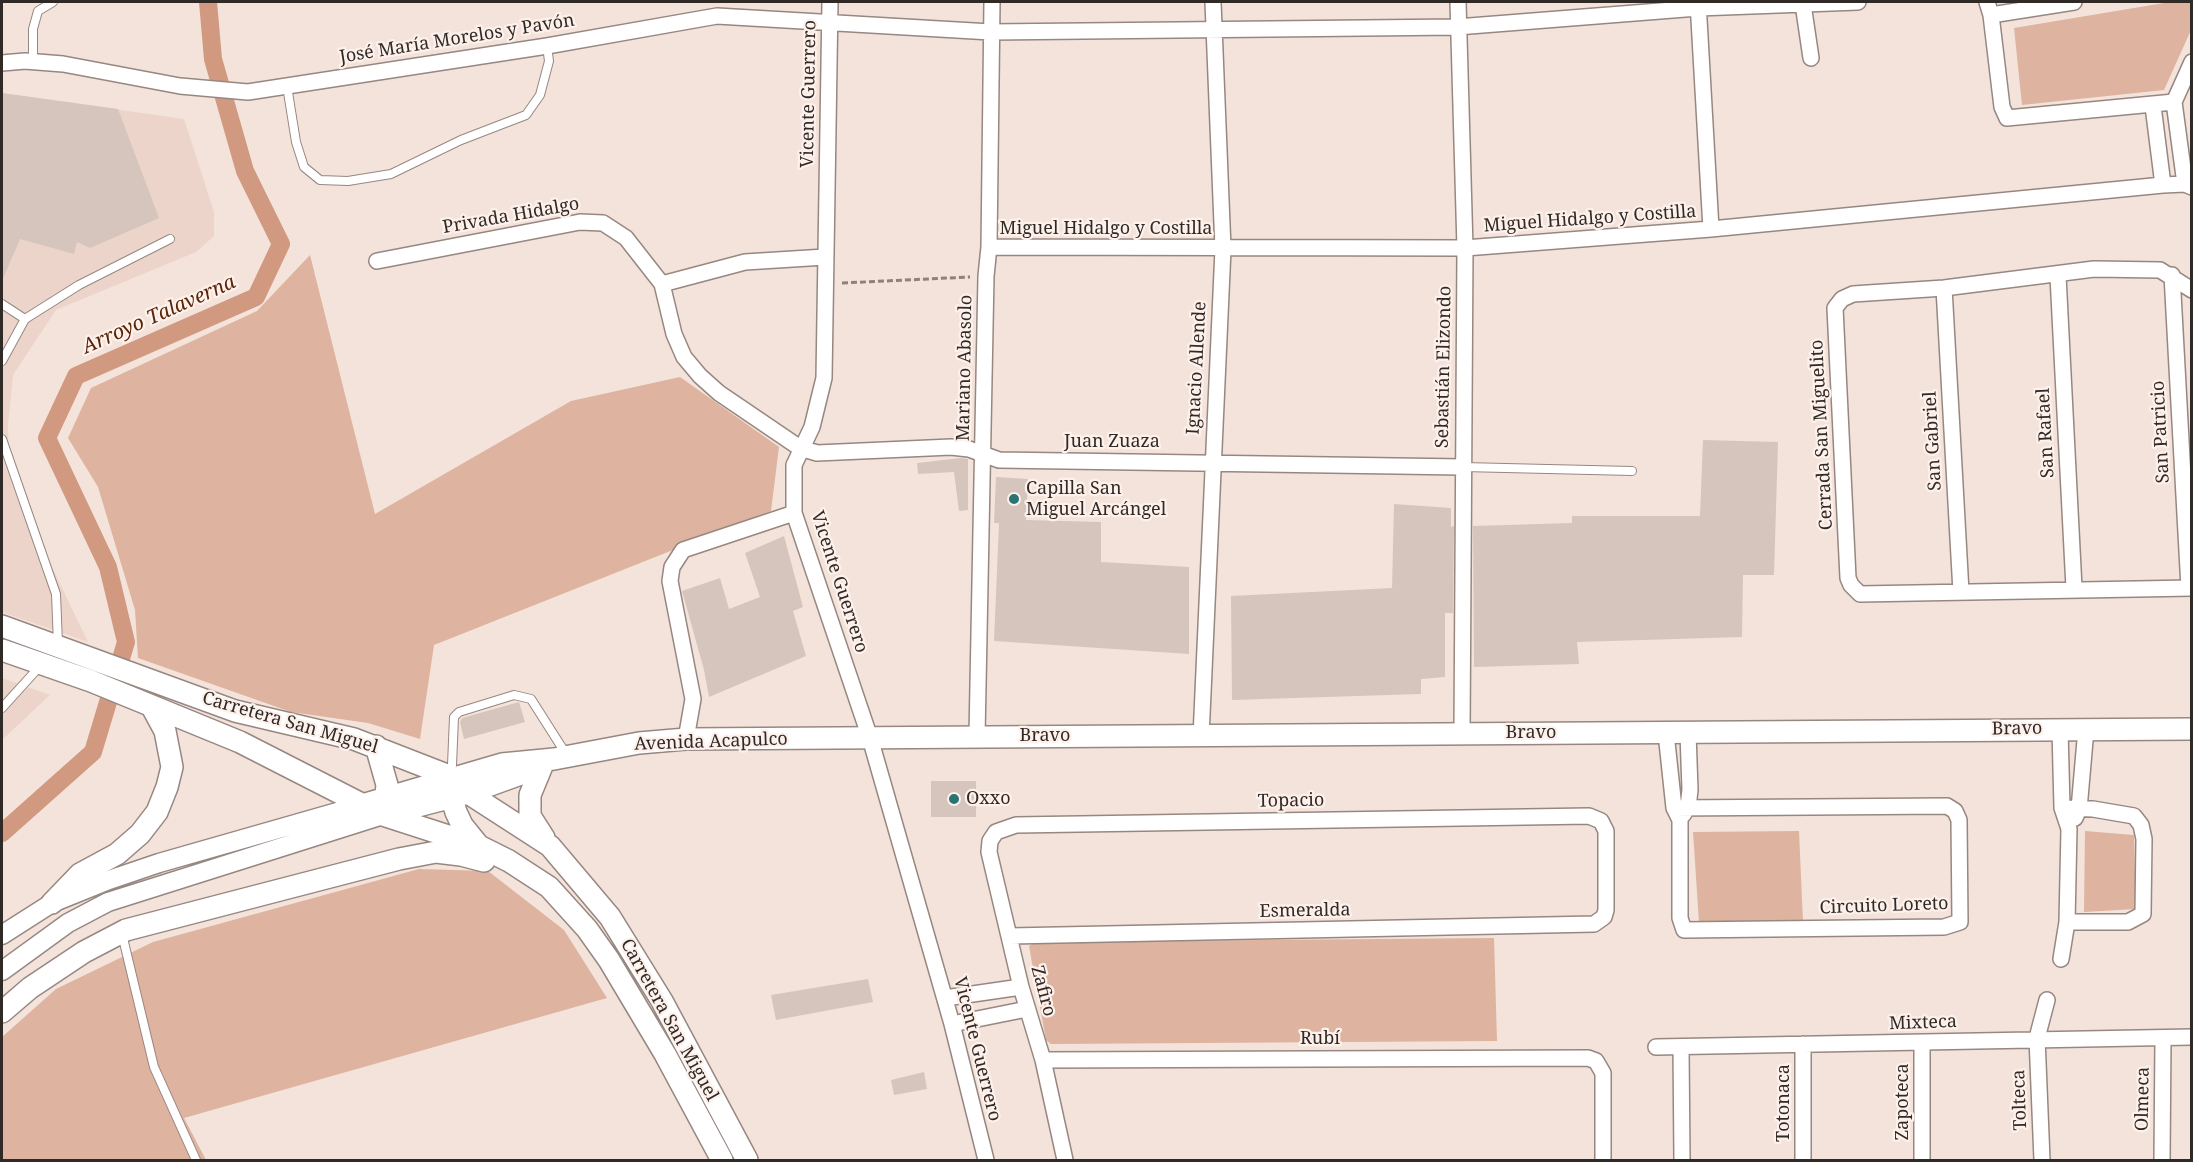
<!DOCTYPE html>
<meta charset="utf-8">
<style>
body{margin:0}
#map{position:relative;width:2193px;height:1162px;overflow:hidden;background:#f4e3db;font-family:"Noto Serif",serif}
canvas{display:block}
.frame{position:absolute;inset:0;border:3px solid #302a27;pointer-events:none}
</style>
<div id="map">
<canvas width="2193" height="1162"></canvas>
<div class="frame"></div>
</div>
<script>
const g = document.querySelector('canvas').getContext('2d');
g.lineJoin = 'round';
function paint(path, color) {
  g.fillStyle = color;
  g.fill(path, 'evenodd');
}
function toPath(rows) {
  const path = new Path2D();
  for (const r of rows) {
    path.moveTo(r[0], r[1]);
    for (let i = 2; i < r.length; i += 2) path.lineTo(r[i], r[i + 1]);
  }
  return path;
}
function stroke(path, color, width, dash) {
  g.strokeStyle = color;
  g.lineWidth = width;
  g.lineCap = dash ? 'butt' : 'round';
  g.setLineDash(dash || []);
  g.stroke(path);
}
function write(font, color, halo, rows, align = 'center') {
  g.font = font + ' "Noto Serif",serif';
  g.lineWidth = 4.5;
  g.setLineDash([]);
  g.textBaseline = 'middle';
  g.strokeStyle = halo;
  g.fillStyle = color;
  for (const [text, x, y, turn = 0] of rows) {
    g.save();
    g.translate(x, y);
    g.rotate((+turn || 0) * Math.PI / 180);
    g.textAlign = isNaN(turn) ? turn : align;
    if (halo) g.strokeText(text, 0, 0);
    g.fillText(text, 0, 0);
    g.restore();
  }
}
paint(toPath([
 [2,93,184,119,214,212,214,236,196,252,56,310,13,375,8,425,9,465,39,540,88,642,2,612],
 [2,678,50,695,2,740]
]), '#ecd4ca');
paint(toPath([
 [2170,2,2191,2,2191,30,2164,90,2022,105,2014,28],
 [310,255,375,514,571,401,680,377,779,447,771,511,434,645,420,739,368,723,291,712,138,658,135,610,98,487,68,438,91,388,257,311],
 [1799,831,1803,922,1699,922,1693,832],
 [2085,831,2134,835,2136,909,2084,912],
 [419,869,488,871,564,930,607,998,184,1118,206,1160,2,1160,2,1037,56,989,153,942],
 [1494,938,1497,1041,1051,1044,1046,1040,1029,946,1035,942]
]), '#deb39f');
stroke(toPath([
 [2,833,93,752,126,642,108,567,47,438,76,376,256,297,281,244,245,171,213,59,208,2]
]), '#d19980', 18);
paint(toPath([
 [2,93,118,109,159,218,90,248,77,242,74,254,20,239,2,281],
 [1703,440,1778,442,1774,575,1743,575,1742,637,1577,642,1579,664,1474,667,1473,526,1572,523,1572,516,1700,516],
 [961,458,968,459,968,510,959,511,954,472,918,474,917,463],
 [996,477,1028,479,1026,520,1101,522,1101,562,1189,567,1189,654,994,641,999,523,994,523],
 [1394,504,1451,508,1451,527,1454,526,1453,613,1445,613,1445,677,1421,679,1421,694,1232,700,1231,596,1392,588],
 [784,536,803,607,793,611,806,656,709,697,704,670,682,591,720,578,729,609,760,597,745,553],
 [519,702,525,722,464,739,460,722,462,718],
 [931,781,976,781,976,817,931,817],
 [868,979,873,1002,776,1020,771,995],
 [924,1072,927,1089,894,1095,891,1080]
]), '#d5c5bd');
const service = toPath([
 [33,62,33,29,38,11,53,2],
 [287,86,296,142,304,167,320,180,348,181,391,174,461,140,526,115,540,95,549,61,547,46],
 [2,304,25,319,2,361],
 [25,319,79,285,170,239],
 [2,439,56,594,58,644],
 [1463,467,1632,471],
 [2,708,41,665],
 [452,765,454,717,459,712,514,695,531,699,566,754],
 [122,934,154,1067,196,1160]
]);
const minor = toPath([
 [830,2,824,378,812,427,794,465,794,513,870,738,952,1024,986,1160],
 [1458,2,1465,248,1462,732],
 [1698,2,1711,229],
 [1987,2,1991,15,2002,107,2007,118,2174,102,2192,62],
 [1803,4,1811,58],
 [1991,15,2074,2],
 [2,63,25,61,63,64,180,86,248,92,547,46,717,16,991,32,1457,27,1698,8,1858,2],
 [2174,102,2185,184],
 [2153,106,2163,185],
 [989,247,1465,248,1711,229,2163,185,2185,184,2192,187],
 [377,261,580,222,603,223,626,238,662,284,674,334,684,357,700,376,719,393,800,448,817,453,951,447,969,449,999,460,1462,467],
 [2172,275,2189,588],
 [2058,276,2074,588],
 [662,284,745,262,825,257],
 [1944,288,1961,592],
 [2192,290,2160,270,2094,269,1944,288,1853,294,1842,299,1835,308,1848,578,1851,585,1860,594,2192,588],
 [2060,729,2062,808,2069,829,2067,922,2061,959],
 [1666,733,1674,808,1680,820,1680,918,1684,930,1944,927,1960,922,1959,820,1955,811,1947,806,1674,808],
 [977,736,986,276,989,247,992,2],
 [1201,737,1223,249,1213,2],
 [686,739,693,699,670,581,672,567,683,550,794,513],
 [2062,808,2093,809,2134,816,2141,825,2144,839,2143,914,2128,922,2067,922],
 [1683,815,1688,807,1690,790,1688,733],
 [2075,818,2079,809,2086,729],
 [1010,936,1594,924,1604,917,1606,910,1606,831,1601,821,1589,816,1016,825,996,832,990,841,989,852,1021,987,1043,1060,1065,1160],
 [945,998,1021,987],
 [952,1024,1027,1009],
 [1803,1044,1803,1160],
 [1656,1047,2192,1037],
 [1681,1048,1682,1160],
 [1043,1060,1588,1058,1596,1061,1603,1073,1603,1160],
 [1922,1160,1922,1043],
 [2042,1160,2037,1038,2047,1000],
 [2162,1160,2163,1038]
]);
const tertiary = toPath([
 [2,935,52,903,109,880,159,863,362,805],
 [2,971,68,923,108,902,383,815]
]);
const secondary = toPath([
 [2,626,235,711,354,739,457,779,468,793,550,846,610,917,662,1001,747,1160],
 [2,650,91,681,240,742,383,815,479,846,509,861,549,887,587,929,609,960,665,1054,722,1160],
 [376,746,387,785,384,812],
 [542,766,530,795,530,816,544,838],
 [454,784,451,796,456,812,462,825,479,846],
 [362,805,502,764,554,759,639,743,686,739,2192,729],
 [387,814,468,793,540,767],
 [52,903,80,874,117,854,140,834,157,812,167,787,172,767,165,731,152,707],
 [2,1012,30,988,84,952,126,930,399,859,436,852,461,855,484,861]
]);
stroke(service, '#978781', 10);
stroke(minor, '#978781', 18);
stroke(tertiary, '#978781', 21);
stroke(secondary, '#978781', 24);
stroke(toPath([
 [842,283,970,277]
]), '#8c817c', 3, [6, 3]);
stroke(service, '#fff', 8);
stroke(minor, '#fff', 15);
stroke(tertiary, '#fff', 18);
stroke(secondary, '#fff', 21);
for (const [x, y, r, color] of [
 [1014,499,6,"#2a7474"],
 [954,799,6,"#2a7474"]
]) {
  const dot = new Path2D();
  dot.arc(x, y, r, 0, 2 * Math.PI);
  g.fillStyle = color;
  g.fill(dot);
  stroke(dot, '#fef1eb', 2);
}
write('18px', '#302a27', '#fef1eb', [
 ["José María Morelos y Pavón",457,39,-9],
 ["Vicente Guerrero",809,94,-89],
 ["Privada Hidalgo",511,216,-10],
 ["Miguel Hidalgo y Costilla",1590,219,-4],
 ["Miguel Hidalgo y Costilla",1106,229],
 ["Sebastián Elizondo",1444,367,-89],
 ["Mariano Abasolo",965,368,-89],
 ["Ignacio Allende",1197,368,-87],
 ["San Patricio",2161,432,-93],
 ["San Rafael",2046,433,-93],
 ["Cerrada San Miguelito",1822,435,-93],
 ["San Gabriel",1933,441,-93],
 ["Juan Zuaza",1112,442],
 ["Vicente Guerrero",839,582,72],
 ["Carretera San Miguel",290,723,16],
 ["Bravo",2017,729,-1],
 ["Bravo",1531,733],
 ["Bravo",1045,736],
 ["Avenida Acapulco",711,742,-2],
 ["Topacio",1291,801,-1],
 ["Circuito Loreto",1884,906,-2],
 ["Esmeralda",1305,911,-1],
 ["Zafiro",1043,991,75],
 ["Carretera San Miguel",669,1020,61],
 ["Mixteca",1923,1023,-2],
 ["Rubí",1320,1039],
 ["Vicente Guerrero",977,1049,76],
 ["Olmeca",2143,1099,-89],
 ["Tolteca",2020,1100,-92],
 ["Zapoteca",1903,1102,-90],
 ["Totonaca",1784,1103,-90]
]);
write('18px', '#302a27', '#fef1eb', [
 ["Capilla San",1026,489],
 ["Miguel Arcángel",1026,510],
 ["Oxxo",966,799]
], 'left');
write('italic 20px', '#592509', '#fef1eb', [
 ["Arroyo Talaverna",159,315,-24]
]);
</script>
